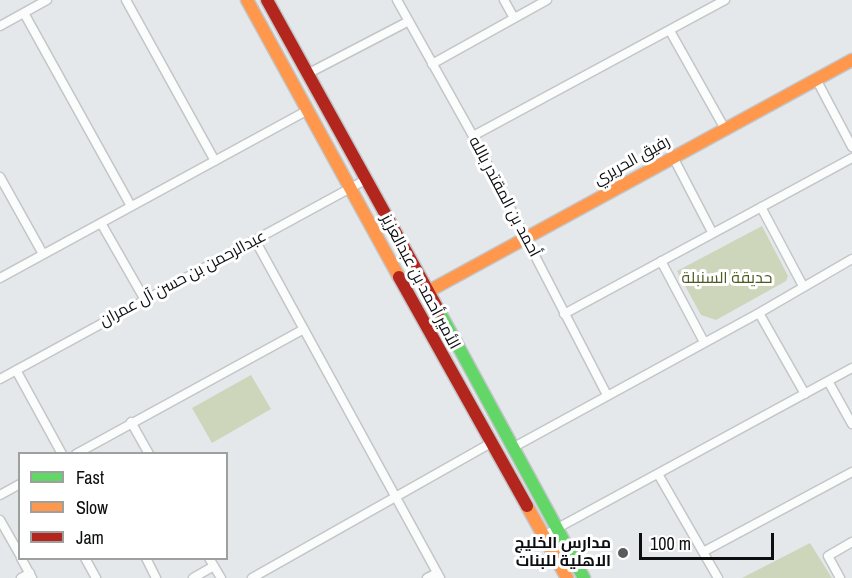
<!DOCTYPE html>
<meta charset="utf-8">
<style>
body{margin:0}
#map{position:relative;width:852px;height:578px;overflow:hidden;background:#e5e8eb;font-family:"Archivo Narrow",sans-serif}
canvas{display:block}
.legend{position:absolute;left:18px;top:452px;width:210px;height:108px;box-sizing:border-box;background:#fff;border:2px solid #9e9f9f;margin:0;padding:8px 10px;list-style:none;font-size:18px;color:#0d0e10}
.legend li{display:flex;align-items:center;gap:12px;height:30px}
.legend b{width:30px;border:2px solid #9e9f9f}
.scale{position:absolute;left:639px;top:533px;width:135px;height:27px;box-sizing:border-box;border:3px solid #0d0e10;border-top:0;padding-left:8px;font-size:18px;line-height:21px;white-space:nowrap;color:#0d0e10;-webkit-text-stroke:4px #fff;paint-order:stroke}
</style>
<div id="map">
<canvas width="852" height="578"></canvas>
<ul class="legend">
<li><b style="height:8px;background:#63d668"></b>Fast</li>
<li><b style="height:8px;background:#ff974d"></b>Slow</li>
<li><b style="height:8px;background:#b3261e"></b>Jam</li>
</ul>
<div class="scale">100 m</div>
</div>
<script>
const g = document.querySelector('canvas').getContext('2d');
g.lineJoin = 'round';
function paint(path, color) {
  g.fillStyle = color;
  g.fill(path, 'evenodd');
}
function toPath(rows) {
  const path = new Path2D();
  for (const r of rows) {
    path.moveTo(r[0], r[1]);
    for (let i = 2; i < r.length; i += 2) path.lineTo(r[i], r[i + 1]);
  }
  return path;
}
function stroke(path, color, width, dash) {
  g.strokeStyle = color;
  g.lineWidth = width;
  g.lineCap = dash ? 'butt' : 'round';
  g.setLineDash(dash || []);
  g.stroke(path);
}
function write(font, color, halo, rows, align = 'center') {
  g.font = font + ' "Archivo Narrow",Cairo,sans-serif';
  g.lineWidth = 6;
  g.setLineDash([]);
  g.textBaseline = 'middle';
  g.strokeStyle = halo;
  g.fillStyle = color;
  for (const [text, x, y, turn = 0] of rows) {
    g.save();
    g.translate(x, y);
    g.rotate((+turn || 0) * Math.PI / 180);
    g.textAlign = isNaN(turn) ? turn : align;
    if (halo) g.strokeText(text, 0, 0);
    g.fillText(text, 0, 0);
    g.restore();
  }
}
paint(toPath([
 [762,226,788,276,786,281,716,320,701,315,677,271],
 [251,375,271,409,212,443,192,408],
 [810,543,832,578,742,578]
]), '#cdd5bb');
const street = toPath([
 [126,0,215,161],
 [397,0,473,136,607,395],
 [504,0,514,18],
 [24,13,131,206],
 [0,26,47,0],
 [670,31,725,129],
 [432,64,547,0],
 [309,73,409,21],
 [816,79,852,147],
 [473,136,725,0],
 [673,157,712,232],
 [0,177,43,254],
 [761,207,803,286],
 [101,223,145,300],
 [255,240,440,578],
 [661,261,704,342],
 [0,278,308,110],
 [759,313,805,394],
 [564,314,852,158],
 [16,370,62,454],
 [0,379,367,179],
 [828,381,852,424],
 [131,422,149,454],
 [514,447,759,313,852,259],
 [76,454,304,329],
 [658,474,718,578],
 [0,495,20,484],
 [0,520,20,555],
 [543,536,852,368],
 [703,552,852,472],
 [21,558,32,578],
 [85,558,96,578],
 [146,558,156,578],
 [209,558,221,578],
 [21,578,30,573],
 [193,578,214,566],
 [252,578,491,443],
 [427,578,437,573],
 [840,578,828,556,852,542]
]);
const fast = toPath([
 [439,311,584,578]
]);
const slow = toPath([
 [247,0,399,277],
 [427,292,852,60],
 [527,506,567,578]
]);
const jam = toPath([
 [267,0,439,311],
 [399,277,527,506]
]);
stroke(street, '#c3c6c8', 11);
stroke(fast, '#c3c6c8', 15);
stroke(slow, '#c3c6c8', 15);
stroke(jam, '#c3c6c8', 15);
stroke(street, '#fbfcfc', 8);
stroke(fast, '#63d668', 12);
stroke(slow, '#ff974d', 12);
stroke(jam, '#b3261e', 12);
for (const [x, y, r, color] of [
 [623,553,6,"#595a5d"]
]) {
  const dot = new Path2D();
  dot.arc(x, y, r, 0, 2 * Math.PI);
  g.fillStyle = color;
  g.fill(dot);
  stroke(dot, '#fff', 2);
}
write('16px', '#0d0e10', '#fff', [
 ["رفيق الحريري",632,161,-29],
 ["أحمد بن المقتدر بالله",504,197,62],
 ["عبدالرحمن بن حسن آل عمران",183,279,-28],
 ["الأمير أحمد بن عبدالعزيز",420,282,62]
]);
write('16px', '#4f5a21', '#fff', [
 ["حديقة السنبلة",727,279]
]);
write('bold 16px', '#0d0e10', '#fff', [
 ["مدارس الخليج",611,544],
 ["الاهلية للبنات",611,562]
], 'right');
</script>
